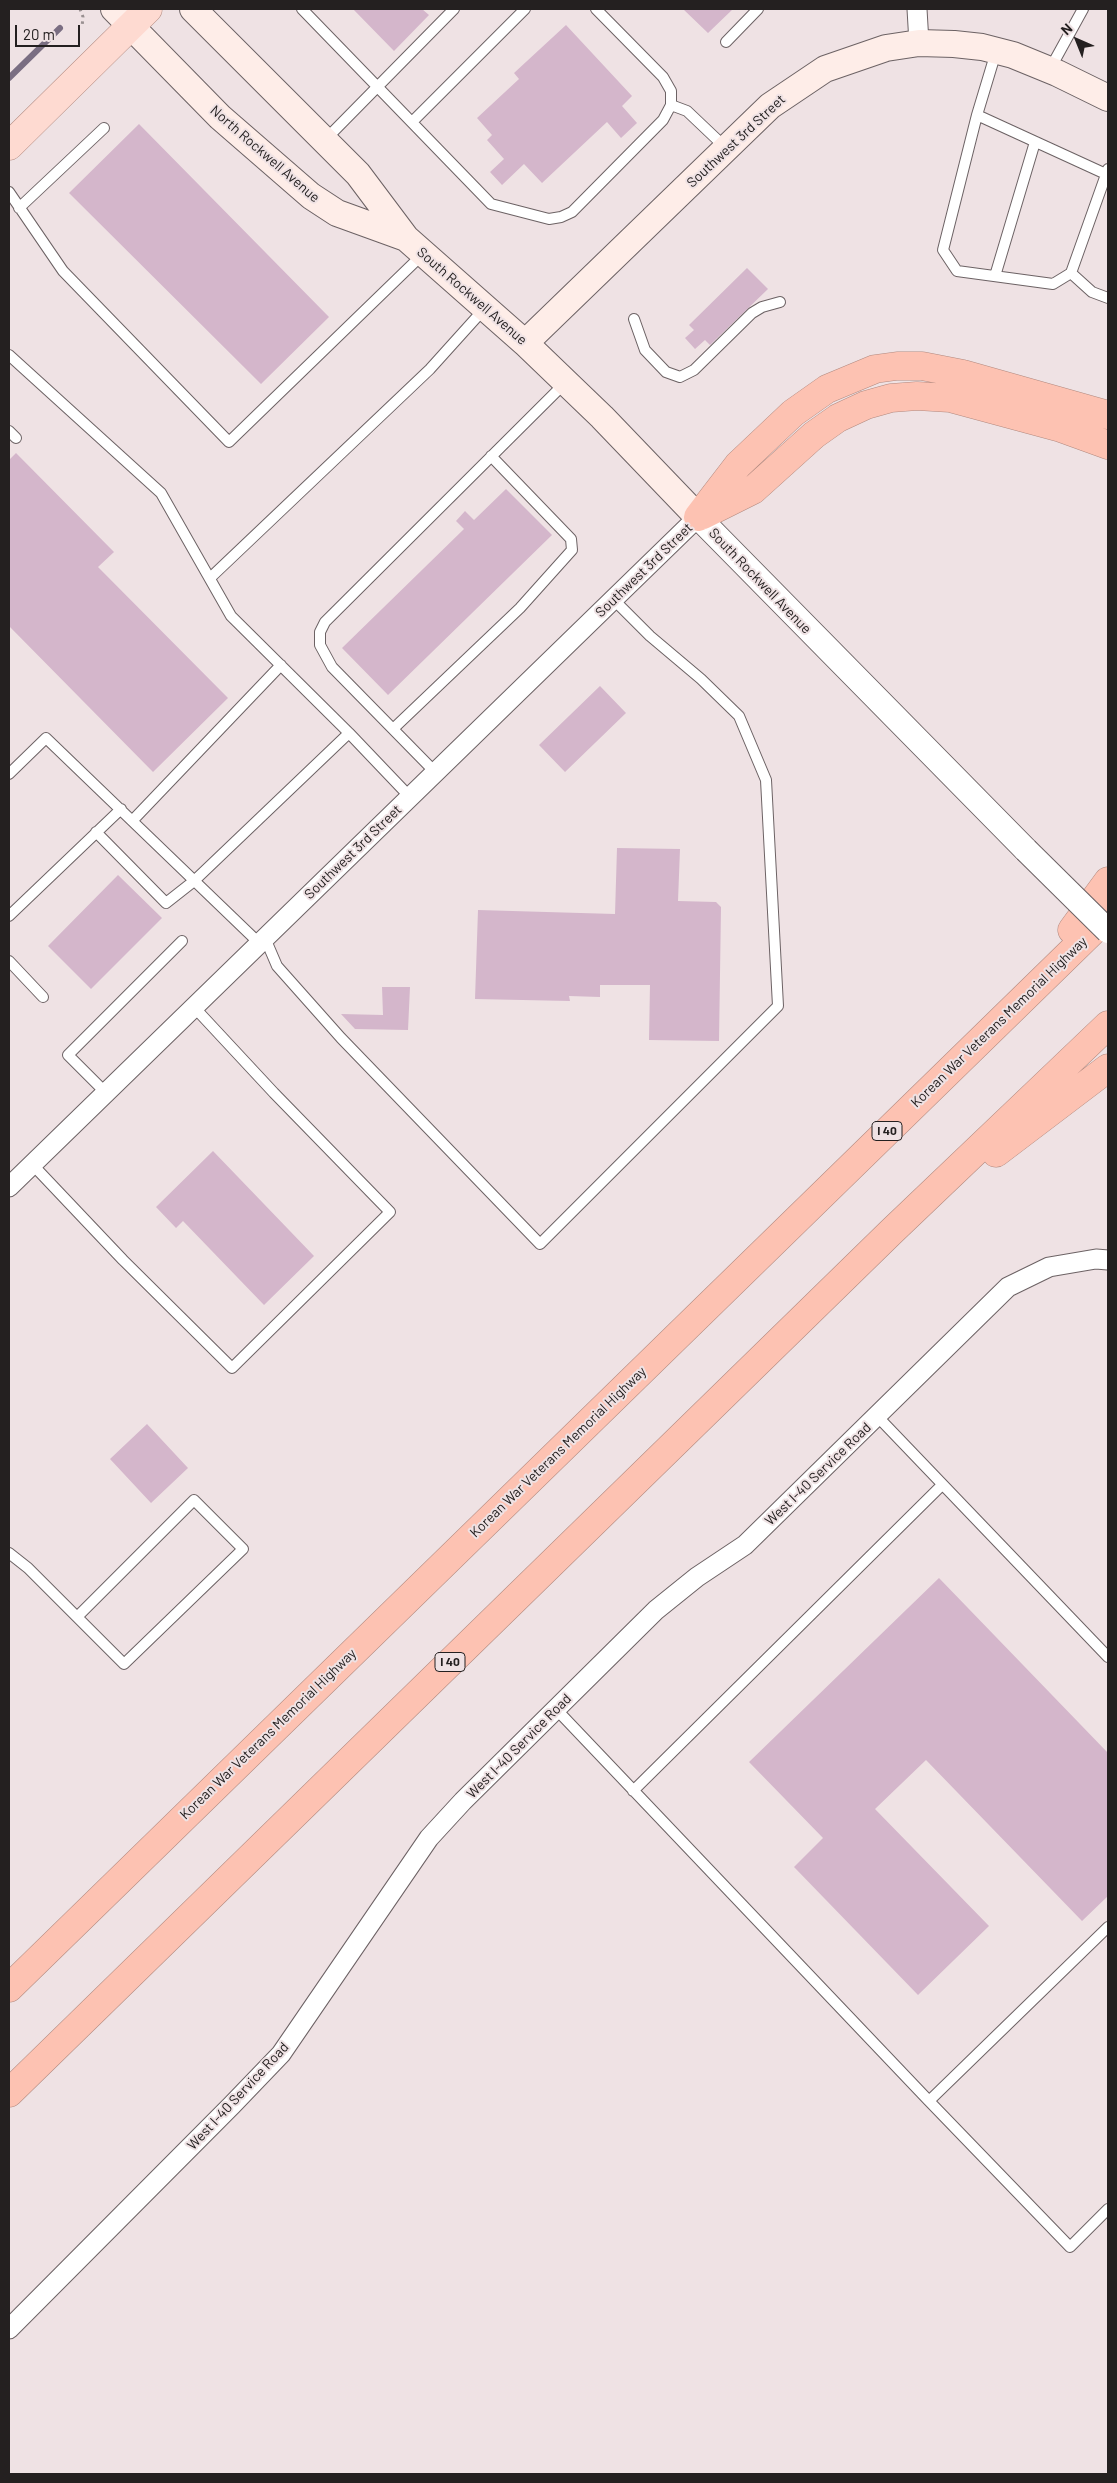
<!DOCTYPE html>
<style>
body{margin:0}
#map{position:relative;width:1117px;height:2483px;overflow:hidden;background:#efe2e4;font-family:Barlow,sans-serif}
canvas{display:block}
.frame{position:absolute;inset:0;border:10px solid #242020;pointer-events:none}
.north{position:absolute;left:1052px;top:15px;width:50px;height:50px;-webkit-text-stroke:4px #efe2e4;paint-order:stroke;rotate:316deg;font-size:14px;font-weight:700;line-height:20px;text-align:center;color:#242020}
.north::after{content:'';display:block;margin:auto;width:18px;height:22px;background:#242020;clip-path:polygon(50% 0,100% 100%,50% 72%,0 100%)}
.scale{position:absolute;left:15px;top:25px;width:65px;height:22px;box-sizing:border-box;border:2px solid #242020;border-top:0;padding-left:6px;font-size:15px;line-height:18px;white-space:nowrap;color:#242020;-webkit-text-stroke:4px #efe2e4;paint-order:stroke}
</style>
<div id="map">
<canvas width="1117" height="2483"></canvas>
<div class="frame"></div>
<div class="north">N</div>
<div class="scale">20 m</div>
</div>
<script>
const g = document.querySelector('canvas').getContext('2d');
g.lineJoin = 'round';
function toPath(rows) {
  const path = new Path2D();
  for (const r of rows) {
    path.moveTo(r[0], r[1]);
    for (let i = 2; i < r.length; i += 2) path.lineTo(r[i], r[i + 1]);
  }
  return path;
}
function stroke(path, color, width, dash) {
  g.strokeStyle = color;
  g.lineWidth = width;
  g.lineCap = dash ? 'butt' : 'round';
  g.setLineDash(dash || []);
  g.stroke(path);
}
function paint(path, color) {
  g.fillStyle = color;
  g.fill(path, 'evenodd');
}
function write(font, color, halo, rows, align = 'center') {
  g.font = font + ' Barlow,sans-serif';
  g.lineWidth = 4;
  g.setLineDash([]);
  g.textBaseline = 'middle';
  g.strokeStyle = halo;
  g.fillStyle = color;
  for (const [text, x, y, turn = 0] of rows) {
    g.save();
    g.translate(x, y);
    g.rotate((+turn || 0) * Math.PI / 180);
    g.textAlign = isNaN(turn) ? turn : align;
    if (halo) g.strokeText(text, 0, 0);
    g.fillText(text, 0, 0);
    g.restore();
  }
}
stroke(toPath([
 [9,78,60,28]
]), '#7a6e82', 6);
paint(toPath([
 [353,9,422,9,429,15,394,51],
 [683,9,733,9,708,33],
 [566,25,632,96,622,106,637,123,621,138,607,122,542,183,524,164,502,185,490,172,504,159,487,140,492,135,477,118,519,79,514,73],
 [139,124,329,317,261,384,69,193],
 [747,268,768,289,710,345,705,340,695,349,685,338,694,330,689,325],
 [16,453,114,552,98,567,228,698,153,772,9,626,9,460],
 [506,489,552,535,388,695,342,648,464,529,456,521,465,511,474,520],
 [600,686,626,713,565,772,539,745],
 [617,848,680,849,678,901,716,902,721,907,719,1041,649,1040,650,985,600,985,600,997,569,996,570,1001,475,999,478,910,615,914],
 [118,875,162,918,91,989,48,946],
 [382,987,410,987,408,1030,355,1029,341,1014,383,1015],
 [213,1151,314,1256,264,1305,183,1221,176,1228,156,1207],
 [147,1424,188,1468,151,1503,110,1459],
 [939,1578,1108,1753,1108,1896,1082,1921,926,1760,875,1809,989,1926,918,1995,794,1867,823,1838,749,1762]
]), '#d4b6cb');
const service = toPath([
 [302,9,491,204,549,219,561,217,572,212,663,120,671,105,671,91,663,77,596,9],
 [726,42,758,9],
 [996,52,977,115,943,250,957,271,1053,284,1071,273,1108,169],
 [1050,69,1083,9],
 [671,105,687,111,726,148],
 [977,115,1108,175],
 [412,122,525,9],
 [325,140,454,9],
 [9,192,63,271,229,442,423,254],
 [19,208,104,128],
 [1071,273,1092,292,1108,298],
 [995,276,1035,142],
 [634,319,645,350,666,372,680,377,694,370,752,313,762,307,780,302],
 [9,355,161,493,231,616,349,733,194,881,166,903,96,832],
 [9,431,16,438],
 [210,578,430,369,485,308],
 [393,729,520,608,572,550,571,539,491,456],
 [349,733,410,797],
 [435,772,332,667,320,645,320,632,325,622,565,383],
 [9,774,46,738,259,943],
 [133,820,281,665],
 [9,916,121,809],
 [265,938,277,966,341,1038,540,1244,778,1006,766,780,739,716,701,679,650,636,613,599],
 [9,961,43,997],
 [106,1093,68,1055,182,941],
 [32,1164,123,1260,232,1368,390,1212,274,1093,194,1007],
 [877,1416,1108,1657],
 [9,1553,28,1568,124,1664,243,1549,194,1500,77,1617],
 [556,1709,929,2101,1108,1927],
 [633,1791,942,1485],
 [929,2101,1070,2247,1108,2209]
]);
const minor = toPath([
 [917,9,919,43],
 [9,1187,698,517],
 [9,2329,232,2105,281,2054,429,1838,463,1801,656,1610,697,1577,745,1545,1008,1287,1049,1267,1096,1259,1108,1260]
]);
const tertiary = toPath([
 [698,517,1026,850]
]);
const secondary = toPath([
 [114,9,220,117,311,196,337,213,406,238],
 [193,9,358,174,406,238,525,343,602,417,698,517],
 [525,343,770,106,825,69,886,48,919,43,954,44,982,47,1013,55,1057,73,1108,98]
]);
const primary = toPath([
 [9,146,148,9]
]);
const motorway = toPath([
 [703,515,753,490,814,435,838,418,866,405,891,398,917,396,950,398,1061,428,1108,445],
 [698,517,738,465,793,413,827,389,875,369,897,366,922,366,963,374,1108,415],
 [1072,930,1108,881],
 [996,1153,1108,1068],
 [9,1988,1108,916],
 [9,2093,891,1232,1108,1025]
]);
stroke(service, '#6c6264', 12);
stroke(minor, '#6c6264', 21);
stroke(tertiary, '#6c6264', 26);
stroke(secondary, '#6c6264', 28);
stroke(primary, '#b1897f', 29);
stroke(motorway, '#b1897f', 29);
stroke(toPath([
 [80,9,83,17,82,27]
]), '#999091', 3, [2.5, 4]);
stroke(service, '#fff', 10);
stroke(minor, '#fff', 19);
stroke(tertiary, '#fff', 24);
stroke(secondary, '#feede8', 26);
stroke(primary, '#fedad1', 28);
stroke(motorway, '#fdc2b2', 28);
const tertiaryBridge = toPath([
 [1026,850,1108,931]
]);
stroke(tertiaryBridge, '#6c6264', 26, []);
stroke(tertiaryBridge, '#fff', 24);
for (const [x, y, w] of [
 [887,1131,30],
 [450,1662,30]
]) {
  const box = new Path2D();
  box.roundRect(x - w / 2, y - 9.5, w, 19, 4);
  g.fillStyle = '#efe2e4';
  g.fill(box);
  stroke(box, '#242020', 1);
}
write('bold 12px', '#242020', null, [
 ["I 40",887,1131],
 ["I 40",450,1662]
]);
write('14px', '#242020', '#efe2e4', [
 ["Southwest 3rd Street",736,141,-43],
 ["North Rockwell Avenue",265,154,41],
 ["South Rockwell Avenue",472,296,41],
 ["Southwest 3rd Street",644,570,-44],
 ["South Rockwell Avenue",760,581,46],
 ["Southwest 3rd Street",353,852,-44],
 ["Korean War Veterans Memorial Highway",999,1022,-44],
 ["Korean War Veterans Memorial Highway",558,1452,-44],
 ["West I-40 Service Road",818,1474,-44],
 ["Korean War Veterans Memorial Highway",268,1734,-44],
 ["West I-40 Service Road",519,1746,-45],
 ["West I-40 Service Road",238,2096,-47]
]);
</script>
